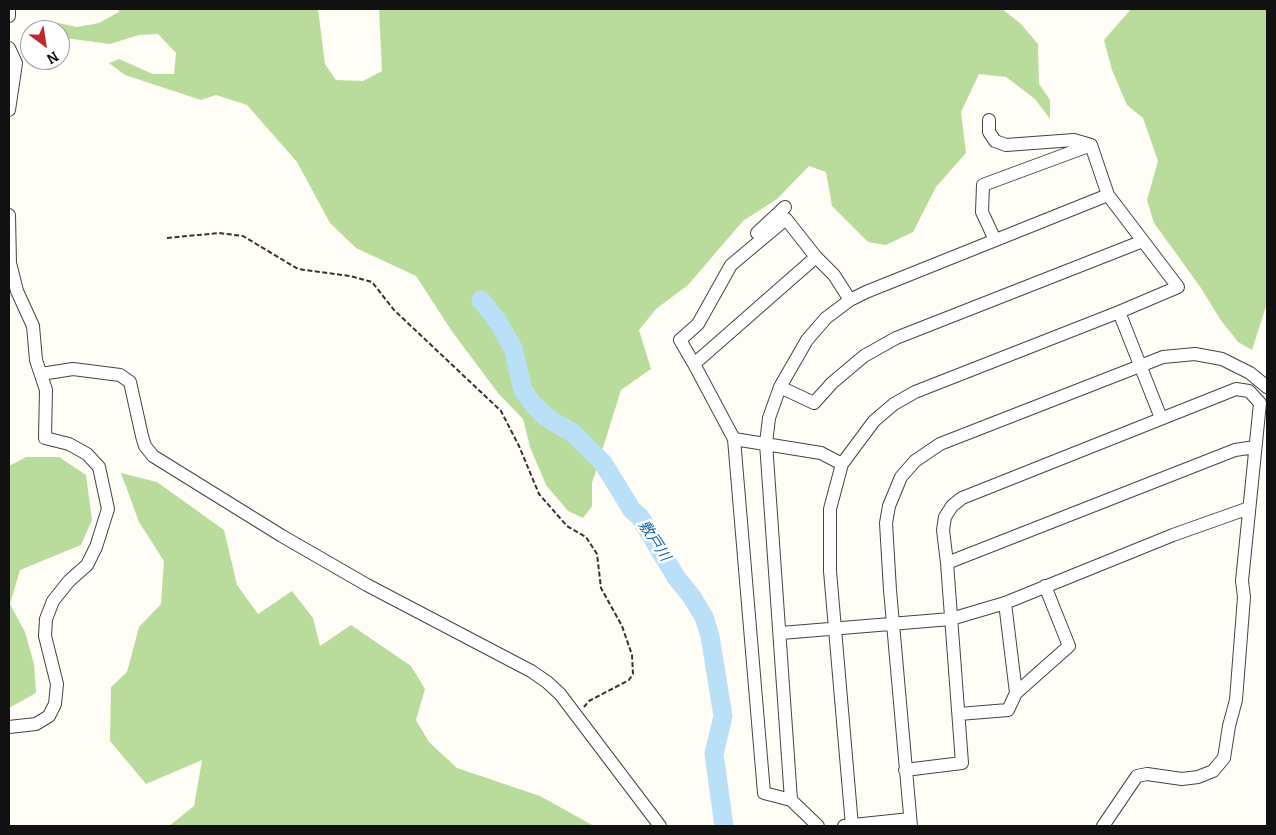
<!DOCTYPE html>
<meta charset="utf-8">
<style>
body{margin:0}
#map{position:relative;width:1276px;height:835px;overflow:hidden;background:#fffdf5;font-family:Bitter,serif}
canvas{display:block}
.frame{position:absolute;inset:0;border:10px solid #111;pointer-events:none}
.north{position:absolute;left:20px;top:20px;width:50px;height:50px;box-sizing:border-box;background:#fff;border:1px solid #a0a0a0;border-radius:50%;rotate:149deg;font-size:14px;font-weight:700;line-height:20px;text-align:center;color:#111}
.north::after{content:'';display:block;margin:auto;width:18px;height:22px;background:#c4262e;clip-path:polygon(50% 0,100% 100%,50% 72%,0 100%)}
</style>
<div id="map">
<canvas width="1276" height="835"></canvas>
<div class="frame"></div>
<div class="north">N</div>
</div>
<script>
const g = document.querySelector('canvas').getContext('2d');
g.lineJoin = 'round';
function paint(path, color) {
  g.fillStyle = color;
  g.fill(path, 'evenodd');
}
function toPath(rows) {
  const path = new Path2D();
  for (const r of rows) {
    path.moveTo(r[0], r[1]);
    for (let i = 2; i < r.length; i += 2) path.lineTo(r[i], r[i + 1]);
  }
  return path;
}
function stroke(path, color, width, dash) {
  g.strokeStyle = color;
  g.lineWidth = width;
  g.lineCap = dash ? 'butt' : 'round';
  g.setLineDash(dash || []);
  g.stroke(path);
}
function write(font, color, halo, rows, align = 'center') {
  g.font = font + ' Bitter,"Noto Sans JP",serif';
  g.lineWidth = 5;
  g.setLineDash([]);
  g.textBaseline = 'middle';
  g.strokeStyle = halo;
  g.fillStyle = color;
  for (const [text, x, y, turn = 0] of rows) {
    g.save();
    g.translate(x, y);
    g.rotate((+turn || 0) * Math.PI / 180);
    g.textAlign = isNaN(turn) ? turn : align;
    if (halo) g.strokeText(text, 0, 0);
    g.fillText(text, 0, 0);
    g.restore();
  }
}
paint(toPath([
 [119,9,318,9,325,64,336,80,363,81,382,71,379,9,1002,9,1020,23,1038,44,1039,84,1050,100,1050,119,1035,99,1006,77,979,74,961,112,966,153,936,187,913,232,886,245,868,242,832,206,826,172,809,166,777,199,743,221,688,285,656,309,639,330,651,369,621,390,592,483,592,506,583,518,568,511,546,485,530,447,523,419,498,393,451,330,416,276,356,248,330,223,297,162,247,105,216,95,201,100,125,75,109,63,119,59,153,74,174,74,176,53,158,34,139,35,110,44,65,38,60,36,60,30,45,30,42,25,49,21,77,27,99,23,119,12],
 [1131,9,1267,9,1267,303,1252,350,1238,342,1220,319,1201,288,1154,223,1147,200,1158,161,1143,118,1127,105,1112,70,1104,40],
 [26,457,59,457,86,475,92,520,81,545,20,570,10,604,25,632,34,664,36,693,9,708,9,466],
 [121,473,157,482,224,530,237,585,258,614,292,591,313,618,320,646,351,625,411,666,425,689,416,720,429,742,457,768,540,796,594,826,169,826,194,806,202,760,146,784,110,741,111,687,127,672,139,627,161,604,164,561,139,522]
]), '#b9dc9c');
stroke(toPath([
 [481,300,498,322,513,348,523,390,533,404,547,418,573,433,603,463,632,510,640,517,676,577,692,597,704,617,710,636,723,716,714,754,724,826]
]), '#b9e0f7', 19);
const minor = toPath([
 [9,16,9,9],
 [9,48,16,63,9,110],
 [989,120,989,132,995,141,1006,145,1074,140,1091,145],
 [9,215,10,263,17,291,33,326,36,360,46,390,45,438,69,444,87,454,99,467,108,509,96,547,87,565,69,581,53,601,46,619,45,636,57,684,55,704,49,716,36,724,9,727],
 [757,233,785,207],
 [995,240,982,212,983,185,1091,145,1108,195],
 [694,364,680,340,698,324,731,265,786,219,816,257],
 [41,374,73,369,120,375,130,382,142,436,145,446,153,456,282,536,367,585,531,671,547,682,560,694,660,826],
 [780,387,814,403,832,383,864,356,896,338,1143,241],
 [734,439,764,793,791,800,818,826],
 [842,464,821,453,734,439,694,364,816,257,834,275,850,300],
 [947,563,943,530,945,517,952,506,962,498,1236,389,1249,391,1260,403,1242,581,1244,597,1236,700,1229,726,1224,758,1213,771,1198,777,1182,779,1147,774,1137,776,1103,826],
 [1005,603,1016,693],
 [781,633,951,619,1005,603,1173,535,1249,508],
 [959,714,1008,710,1016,693,1069,646,1045,586],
 [905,770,962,763,947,563,1235,450,1255,447],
 [791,800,766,443,769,418,780,387,807,340,826,318,850,300,866,292,1108,195,1178,287,1119,312,1161,418],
 [844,826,910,819],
 [852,826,830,571,830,509,842,464,874,421,894,404,915,392,1119,312],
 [911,826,890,590,886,523,889,506,901,477,915,461,940,444,1163,357,1195,354,1222,359,1250,373,1267,387]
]);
stroke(minor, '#444', 14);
stroke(toPath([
 [167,238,219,233,243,236,298,269,350,276,372,282,394,310,501,411,519,446,539,494,567,526,586,537,597,554,601,588,622,626,632,655,633,674,629,680,589,701,584,707]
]), '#333', 2, [5, 2.5]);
stroke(minor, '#fff', 12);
write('italic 15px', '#1768a6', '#fff', [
 ["敷戸川",654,541,57]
]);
</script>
